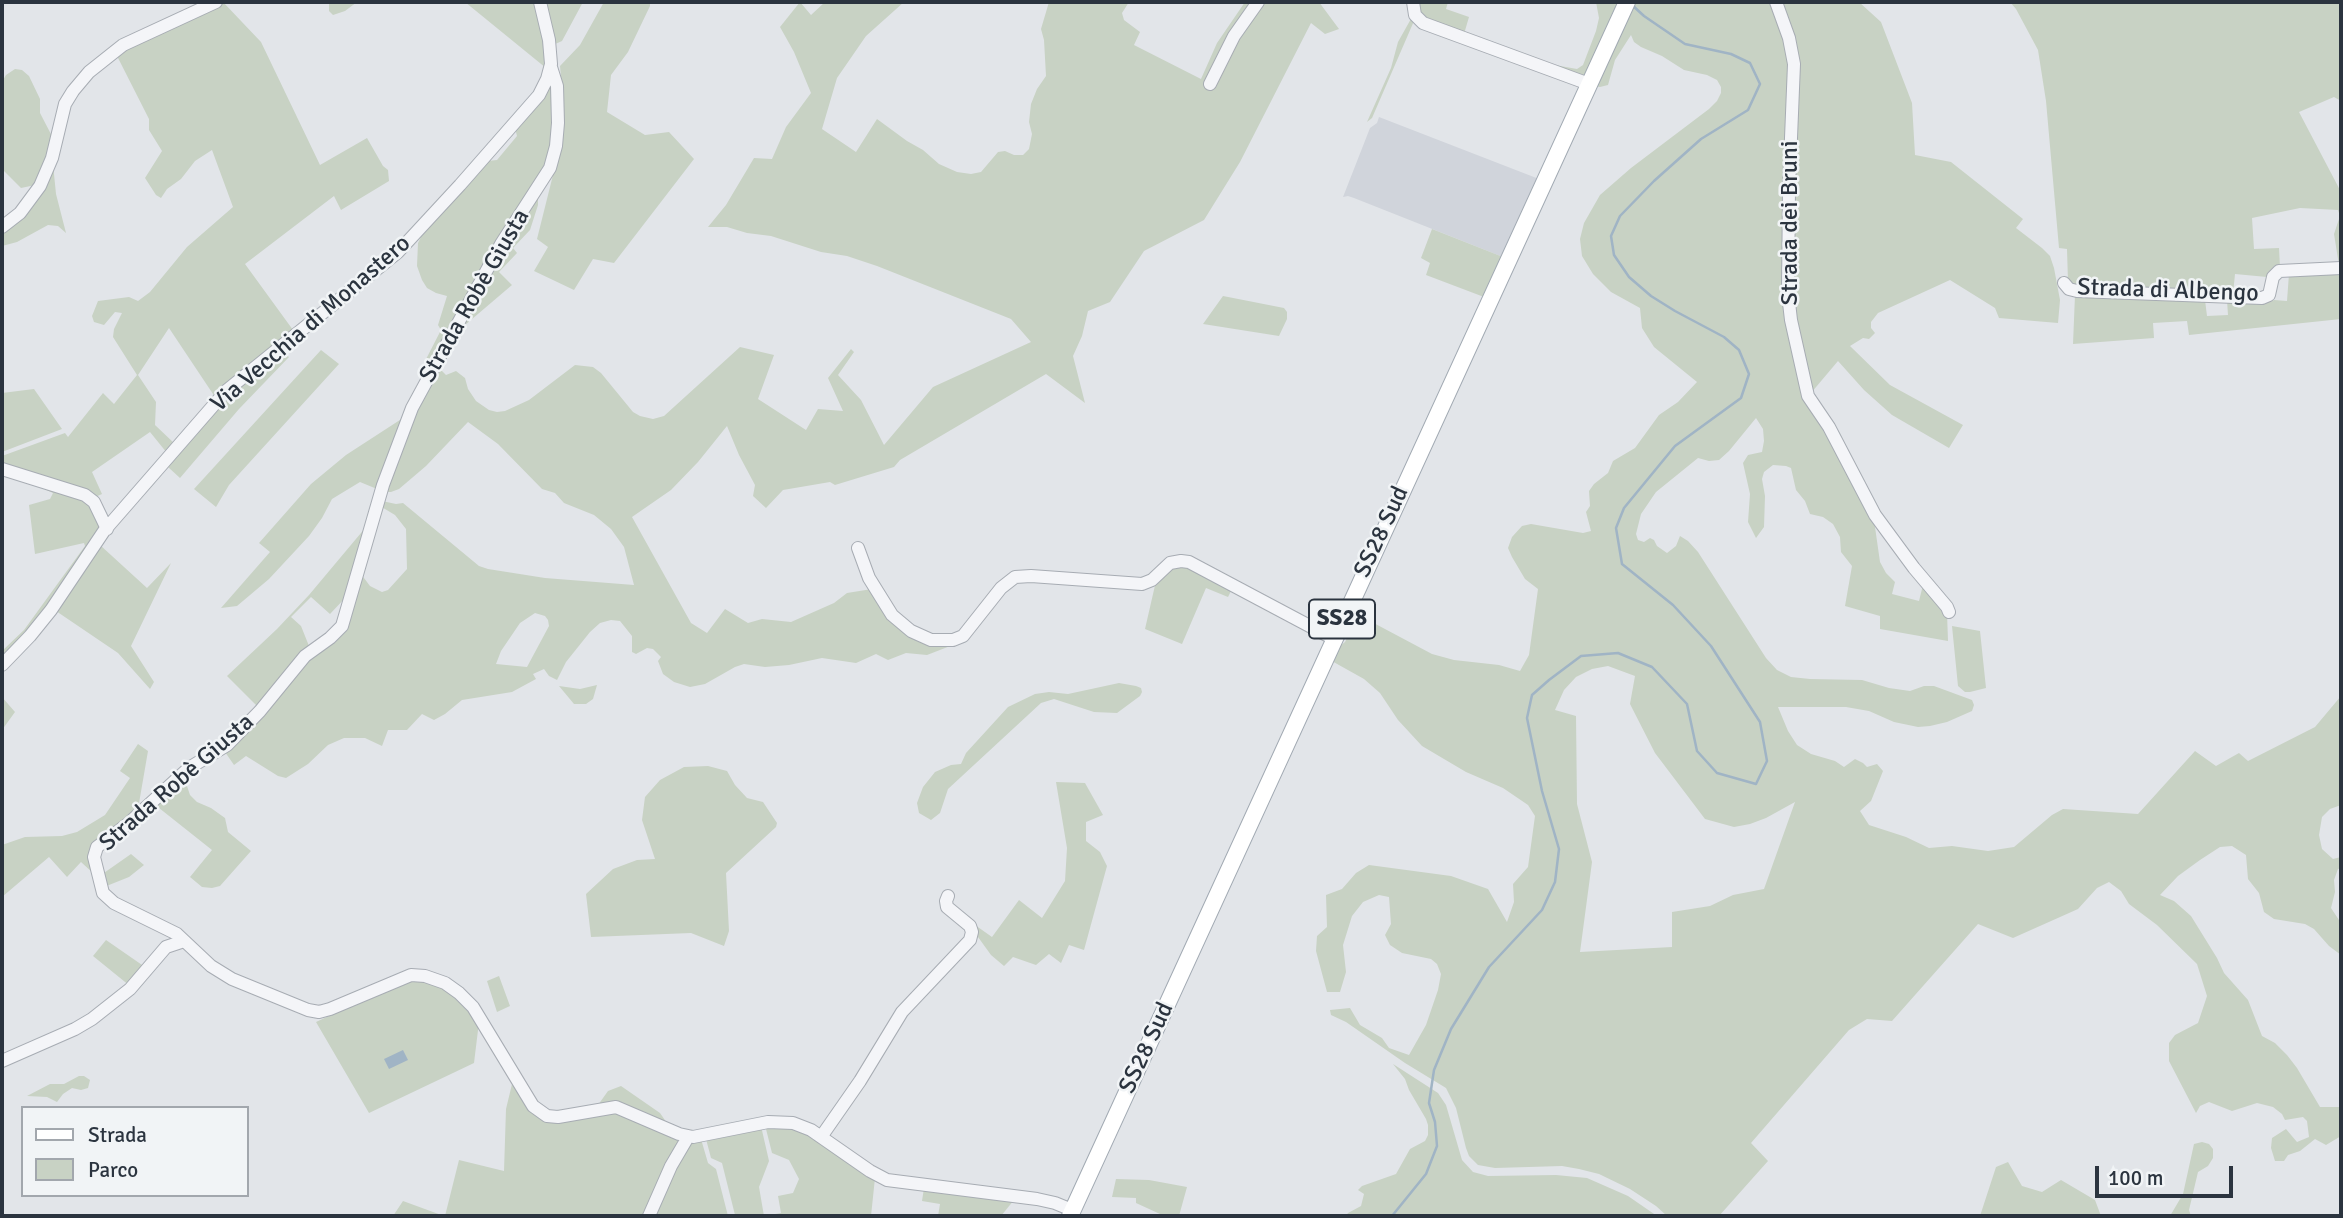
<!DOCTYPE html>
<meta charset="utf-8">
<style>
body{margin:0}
#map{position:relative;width:2343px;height:1218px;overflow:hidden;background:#e2e5e9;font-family:Signika,sans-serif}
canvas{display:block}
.frame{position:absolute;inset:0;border:4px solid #2b343f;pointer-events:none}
.legend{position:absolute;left:21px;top:1106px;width:228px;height:91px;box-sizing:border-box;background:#f1f4f6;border:2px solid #a2a7ad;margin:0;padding:9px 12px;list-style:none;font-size:21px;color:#2b343f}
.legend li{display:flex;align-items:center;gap:14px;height:35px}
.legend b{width:35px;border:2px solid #a2a7ad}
.scale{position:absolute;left:2095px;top:1166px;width:138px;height:32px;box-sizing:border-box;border:4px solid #2b343f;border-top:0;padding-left:9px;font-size:21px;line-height:24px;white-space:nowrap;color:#2b343f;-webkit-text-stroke:5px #f1f4f6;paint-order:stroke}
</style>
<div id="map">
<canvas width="2343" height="1218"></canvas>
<div class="frame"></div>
<ul class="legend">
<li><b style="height:9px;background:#fff"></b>Strada</li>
<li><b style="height:19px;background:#c8d2c4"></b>Parco</li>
</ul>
<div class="scale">100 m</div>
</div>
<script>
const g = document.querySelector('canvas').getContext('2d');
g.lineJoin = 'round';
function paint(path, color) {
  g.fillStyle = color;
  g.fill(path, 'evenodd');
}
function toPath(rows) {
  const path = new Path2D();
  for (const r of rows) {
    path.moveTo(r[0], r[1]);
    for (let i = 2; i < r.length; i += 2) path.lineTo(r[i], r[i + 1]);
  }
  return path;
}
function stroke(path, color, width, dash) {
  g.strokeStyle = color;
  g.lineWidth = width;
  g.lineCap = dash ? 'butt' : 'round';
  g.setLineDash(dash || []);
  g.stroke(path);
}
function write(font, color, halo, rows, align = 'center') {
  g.font = font + ' Signika,sans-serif';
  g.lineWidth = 5;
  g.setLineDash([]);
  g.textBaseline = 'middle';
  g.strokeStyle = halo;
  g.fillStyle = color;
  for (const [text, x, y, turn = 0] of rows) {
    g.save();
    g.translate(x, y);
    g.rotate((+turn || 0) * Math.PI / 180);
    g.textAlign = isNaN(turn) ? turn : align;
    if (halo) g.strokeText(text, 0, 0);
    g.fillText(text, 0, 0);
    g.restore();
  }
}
paint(toPath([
 [1379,117,1539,179,1503,257,1354,198,1348,196,1343,197,1370,128,1377,123]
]), '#d0d4db');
paint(toPath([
 [223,2,261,42,320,165,367,138,383,166,388,170,389,181,341,210,334,196,245,264,293,330,215,397,169,328,138,375,156,402,155,425,175,444,167,453,150,432,92,472,102,494,93,498,2,467,2,456,65,433,68,437,103,393,114,404,137,375,113,337,114,329,122,313,115,312,104,325,94,322,92,316,98,301,129,297,138,301,150,292,187,247,233,207,212,150,195,161,181,179,167,189,161,198,156,195,145,178,162,151,149,130,149,119,115,52],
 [329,2,357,2,345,11,333,15,329,11],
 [465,2,536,2,540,15,546,68],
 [544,2,583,2,562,41,553,45],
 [604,2,650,2,650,6,628,52,611,75,607,112,645,135,669,132,694,159,614,263,593,259,574,290,534,271,548,247,537,239,554,171,562,87,560,66,580,45],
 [800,2,811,15,825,2,904,2,866,36,837,78,822,129,856,152,877,119,907,141,923,150,939,164,957,172,971,174,981,172,998,152,1005,151,1014,155,1023,155,1029,149,1032,134,1029,122,1031,104,1037,89,1046,76,1044,40,1041,29,1049,2,1129,2,1122,13,1124,20,1140,32,1134,45,1201,79,1217,43,1245,2,1252,2,1224,62,1263,2,1319,2,1339,29,1325,34,1311,23,1240,162,1204,220,1144,251,1110,302,1088,311,1082,336,1073,356,1085,403,1046,374,900,460,894,467,835,485,830,482,783,490,766,508,753,496,755,485,739,455,727,426,698,462,671,490,632,517,691,623,707,633,725,609,748,623,762,619,791,622,834,603,847,593,872,589,901,627,958,643,927,655,906,653,888,660,876,654,856,663,822,658,789,665,765,667,744,664,735,667,705,684,690,687,674,682,663,674,658,661,661,657,653,649,647,648,636,654,632,652,632,636,620,621,611,620,600,623,590,632,566,662,557,680,549,676,544,669,533,674,536,679,512,692,462,700,445,714,434,720,422,714,407,730,388,730,382,746,365,738,344,738,328,745,308,764,286,778,278,776,246,756,234,765,225,752,302,666,335,640,361,574,370,586,382,592,388,590,407,569,406,529,395,515,380,506,382,501,396,504,403,503,479,566,488,569,545,578,634,585,624,547,611,529,594,515,564,503,555,493,542,489,498,444,468,422,426,466,399,489,391,492,385,492,416,409,438,367,446,375,456,371,465,378,468,389,476,401,489,410,497,412,505,411,529,400,575,365,593,367,601,373,633,412,640,416,653,419,664,416,740,347,774,355,758,399,806,430,818,409,843,411,828,378,851,349,854,352,838,375,861,400,884,445,933,387,1031,342,1011,319,877,266,847,256,821,252,771,236,747,233,727,227,708,227,726,205,754,158,772,159,786,127,811,93,794,52,780,27],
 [535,613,545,616,548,620,549,626,527,667,496,664,501,651,520,623],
 [1417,2,1448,2,1446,9,1469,17,1464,34,1428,21,1419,14],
 [1596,2,1621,2,1585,75,1581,77,1549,64,1577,69,1583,65,1596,31,1599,18],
 [1635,2,1773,2,1790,54,1786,311,1822,422,1874,520,1880,562,1886,573,1895,582,1892,594,1919,601,1923,585,1947,613,1948,641,1880,629,1880,616,1845,606,1852,566,1841,552,1840,537,1833,524,1823,517,1810,514,1805,501,1796,490,1791,468,1786,466,1773,465,1764,472,1762,479,1765,496,1764,527,1756,538,1748,522,1750,494,1743,463,1748,455,1762,452,1764,441,1763,429,1756,418,1729,451,1719,460,1709,461,1698,458,1656,492,1641,514,1636,534,1638,540,1644,542,1650,538,1654,540,1657,546,1667,553,1676,546,1680,536,1688,541,1698,552,1766,658,1777,670,1791,677,1810,679,1862,680,1889,688,1910,691,1924,686,1934,686,1972,700,1974,705,1972,711,1947,722,1930,726,1918,727,1894,722,1869,711,1846,707,1778,707,1788,731,1797,745,1811,754,1835,761,1844,767,1855,759,1863,763,1867,767,1877,764,1883,771,1871,801,1860,811,1869,825,1906,837,1929,848,1952,846,1988,851,2014,847,2052,815,2063,809,2138,814,2195,751,2216,766,2239,753,2248,761,2315,727,2341,696,2341,805,2330,809,2322,817,2319,835,2322,849,2333,859,2341,857,2341,868,2338,869,2334,880,2335,892,2331,908,2341,923,2341,955,2329,946,2314,929,2305,924,2274,919,2264,912,2259,893,2248,879,2246,855,2232,846,2220,847,2200,860,2178,876,2160,895,2174,901,2191,916,2217,958,2224,973,2248,1000,2262,1036,2275,1043,2287,1055,2297,1068,2320,1107,2341,1107,2341,1136,2326,1145,2315,1139,2300,1151,2288,1155,2284,1161,2275,1161,2271,1148,2272,1138,2286,1129,2297,1142,2309,1137,2307,1121,2303,1117,2285,1120,2282,1114,2273,1107,2257,1103,2232,1111,2209,1102,2200,1106,2196,1113,2169,1061,2169,1043,2175,1035,2198,1023,2207,996,2197,964,2157,925,2129,904,2121,891,2109,882,2097,888,2078,909,2013,938,1978,924,1892,1021,1867,1019,1849,1030,1751,1143,1768,1161,1719,1216,1667,1216,1656,1206,1630,1189,1599,1174,1579,1169,1562,1166,1495,1168,1478,1165,1469,1156,1466,1148,1456,1108,1446,1088,1405,1063,1346,1022,1331,1015,1330,1010,1350,1008,1360,1025,1382,1038,1389,1048,1409,1055,1426,1025,1438,990,1441,974,1437,964,1431,959,1402,953,1390,945,1385,935,1391,924,1389,897,1379,895,1363,902,1352,916,1343,945,1346,972,1340,992,1327,992,1316,951,1317,936,1327,927,1326,895,1342,889,1356,873,1369,865,1451,876,1488,889,1507,922,1514,902,1513,884,1528,867,1535,816,1528,805,1503,788,1466,772,1422,746,1398,720,1380,693,1364,679,1330,660,1335,650,1345,642,1349,634,1350,626,1348,621,1353,612,1432,654,1454,660,1499,665,1520,671,1529,655,1538,589,1525,579,1512,557,1508,548,1512,537,1522,526,1531,524,1583,533,1591,531,1586,512,1590,506,1589,491,1594,484,1608,473,1613,461,1635,448,1659,415,1678,402,1697,382,1654,347,1642,328,1640,308,1611,292,1593,274,1582,256,1580,239,1584,223,1600,195,1631,168,1709,109,1717,101,1721,93,1721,87,1717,80,1707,75,1684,70,1662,56,1641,47,1634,42,1631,35,1615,60,1608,85,1600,87,1595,86],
 [1608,666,1635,676,1630,704,1655,753,1705,819,1734,827,1750,824,1766,818,1795,802,1764,889,1733,895,1710,906,1672,912,1672,947,1580,952,1592,862,1577,804,1576,716,1555,710,1564,690,1576,677,1592,669],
 [1780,2,1859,2,1881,22,1912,103,1915,155,1951,162,2023,219,2016,228,2042,248,2050,256,2054,268,2060,300,2058,323,1999,318,1995,308,1950,280,1878,313,1871,322,1871,328,1875,333,1869,339,1863,338,1850,346,1890,385,1963,425,1949,448,1892,415,1864,390,1838,361,1811,393,1791,287,1798,83],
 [2010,2,2341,2,2341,101,2334,97,2299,112,2341,192,2341,265,2339,265,2334,234,2340,216,2338,210,2300,208,2252,218,2254,249,2279,248,2280,267,2267,277,2235,274,2233,294,2080,287,2068,282,2067,249,2059,248,2046,101,2038,50,2016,9],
 [1412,17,1414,21,1372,118,1367,122,1391,68,1398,42],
 [15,69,22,70,29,76,40,99,40,113,54,140,40,184,21,188,2,169,2,82,6,75],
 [552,79,555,122,546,167,426,372,422,367,441,330,438,325,447,296,436,293,427,288,422,280,417,266,418,243,422,235,488,161,497,160,517,136,515,128],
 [53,164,56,194,66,233,58,226,48,225,17,242,2,246,2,230],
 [538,196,538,205,530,230,513,248,517,253,499,272,512,285,458,331,509,239],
 [1432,229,1503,257,1484,297,1426,275,1430,263,1421,258],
 [2341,272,2341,319,2189,335,2187,321,2153,323,2154,338,2073,344,2075,295,2205,300,2207,316,2228,315,2227,300,2270,302,2274,300,2287,301,2289,274],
 [1223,296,1284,308,1287,312,1287,319,1279,336,1203,324],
 [321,350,339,364,229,485,216,507,194,489],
 [282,352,289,357,239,409,180,478,168,467,224,400],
 [34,389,62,429,2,452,2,393],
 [403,418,377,489,360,482,332,499,322,518,309,536,269,579,237,606,221,608,270,552,259,543,311,484,346,455],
 [42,488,87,498,101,525,36,621,2,659,2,651,24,630,85,546,84,543,35,554,29,505,50,499,53,493],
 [366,527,346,597,330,614,311,597,291,617,301,626,309,646,258,707,227,676,277,629,309,595],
 [100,545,147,588,171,563,131,646,154,682,150,689,118,653,56,611],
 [1181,564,1232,589,1228,597,1206,588,1182,644,1145,629,1156,581,1170,567],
 [1952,626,1980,631,1986,688,1970,692,1965,692,1958,686],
 [1119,683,1136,686,1141,688,1142,692,1140,696,1117,713,1094,712,1054,699,1041,703,948,789,940,813,931,820,919,813,917,803,923,787,935,772,951,765,961,764,966,753,1008,707,1035,694,1049,692,1068,694],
 [597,685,593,699,586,704,574,704,559,686,580,689],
 [2,697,15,712,2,730],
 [138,744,148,751,138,809,99,840,94,874,81,862,67,877,49,857,2,897,2,845,25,837,62,836,77,832,105,815,130,778,120,771],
 [708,766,727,771,735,785,747,798,763,802,777,823,776,827,726,873,729,931,724,946,691,933,591,937,586,894,613,869,637,860,655,859,642,820,645,797,660,780,684,767],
 [184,777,190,795,197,802,211,808,225,818,228,832,251,851,220,886,212,888,202,887,190,877,212,850,154,804],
 [1056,782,1085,783,1103,815,1086,822,1086,841,1100,852,1107,866,1084,950,1069,945,1061,963,1049,954,1036,965,1013,957,1004,966,991,955,978,937,975,925,992,937,1019,900,1042,918,1065,881,1067,848],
 [131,854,144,865,129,877,104,887,101,875],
 [106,940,145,967,130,986,93,956],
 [499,976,510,1006,497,1012,487,981],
 [426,980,455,994,479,1022,474,1063,369,1113,316,1022,404,981],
 [1393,1064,1438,1093,1446,1105,1462,1160,1473,1172,1488,1176,1556,1175,1587,1178,1628,1196,1657,1216,1346,1216,1348,1213,1361,1206,1364,1194,1358,1190,1362,1186,1396,1174,1410,1149,1425,1141,1428,1135,1428,1125,1426,1119,1409,1090,1405,1079],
 [79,1076,84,1076,90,1080,88,1088,81,1090,72,1088,63,1094,57,1102,47,1097,27,1096,50,1084,64,1084],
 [513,1080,534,1112,612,1109,684,1139,647,1216,445,1216,459,1160,504,1171,506,1109],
 [621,1086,660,1113,669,1126,598,1105,608,1091],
 [765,1125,799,1128,875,1178,871,1216,732,1216,735,1215,722,1163,711,1158,706,1139,761,1126,769,1161,759,1187,764,1216,781,1213,778,1196,793,1193,799,1179,789,1160,772,1153],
 [701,1139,708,1163,716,1169,728,1216,652,1216,689,1140],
 [2202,1142,2209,1144,2213,1149,2213,1158,2208,1166,2198,1172,2189,1210,2191,1216,2170,1216,2183,1194,2194,1144],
 [2008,1162,2022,1186,2042,1192,2061,1180,2095,1200,2101,1216,1980,1216,1996,1167],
 [1116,1179,1149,1180,1187,1187,1179,1216,1160,1214,1136,1203,1136,1198,1112,1197],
 [924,1188,1014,1200,1001,1216,938,1216,940,1204,922,1201],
 [403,1201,444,1216,393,1216]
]), '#c8d2c4');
paint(toPath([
 [403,1050,408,1060,389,1069,384,1059]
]), '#a0b4c5');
stroke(toPath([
 [1392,1216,1426,1174,1437,1146,1435,1122,1429,1103,1434,1070,1451,1029,1489,967,1542,910,1555,882,1559,849,1542,791,1527,718,1532,695,1549,680,1581,656,1618,653,1652,667,1687,704,1697,751,1717,773,1756,784,1767,761,1760,722,1711,646,1673,605,1622,564,1616,528,1624,508,1675,446,1741,398,1749,374,1739,350,1724,337,1675,311,1651,296,1629,277,1614,255,1611,236,1620,216,1654,181,1701,139,1748,110,1760,84,1750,63,1731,54,1685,44,1644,16,1631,4]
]), '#a0b4c5', 2.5);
const minor = toPath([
 [1413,2,1415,15,1423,23,1589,84],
 [1776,2,1789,38,1794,64,1789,187,1788,294,1791,320,1808,396,1829,427,1875,515,1914,568,1947,607,1949,612],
 [551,67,557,86,558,123,556,146,550,168,501,244,412,408,383,485,342,626,330,638,305,656,260,711,227,745,189,768,129,823,97,847,94,857,103,893,114,903,177,934,211,966,232,979,308,1010,319,1012,330,1009,411,975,425,976,445,983,459,993,473,1007,533,1106,547,1116,558,1117,616,1107,679,1134,693,1137,768,1122,793,1123,811,1130,870,1171,887,1180,1037,1199,1055,1203,1072,1210],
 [1210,84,1234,36,1258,2],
 [2,227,20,213,40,186,52,158,65,104,73,91,89,72,123,45,216,2],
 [2064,283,2069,289,2077,291,2262,298,2269,295,2273,277,2279,271,2341,268],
 [2,469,85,495,94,502,107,529],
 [858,548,869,578,892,615,911,631,931,640,953,640,963,636,1001,588,1015,577,1031,576,1142,584,1152,580,1170,563,1181,561,1189,562,1334,639],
 [2,665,30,636,51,610,104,531,226,391,398,252,460,185,539,95,547,79,551,64,549,40,540,2],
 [2,1061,75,1029,92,1019,130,989,166,947,184,941],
 [821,1137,860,1081,902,1012,970,940,972,932,970,926,947,907,946,901,948,896],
 [649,1216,671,1166,688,1137]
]);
const major = toPath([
 [1070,1216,1627,2]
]);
stroke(minor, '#a7acb3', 14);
stroke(major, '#a2aab3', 18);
stroke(minor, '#f4f5f8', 12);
stroke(major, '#fff', 16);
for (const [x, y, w] of [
 [1342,619,66]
]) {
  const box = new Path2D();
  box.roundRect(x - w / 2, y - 19.5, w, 39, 5);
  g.fillStyle = '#f1f4f6';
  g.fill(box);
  stroke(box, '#2b343f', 2);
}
write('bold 23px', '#2b343f', null, [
 ["SS28",1342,619]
]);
write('24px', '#2b343f', '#f1f4f6', [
 ["Strada dei Bruni",1791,223,-90],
 ["Strada di Albengo",2168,291,2],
 ["Strada Robè Giusta",475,296,-60],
 ["Via Vecchia di Monastero",311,324,-41],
 ["SS28 Sud",1382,532,-65],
 ["Strada Robè Giusta",177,783,-41],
 ["SS28 Sud",1147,1048,-65]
]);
</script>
